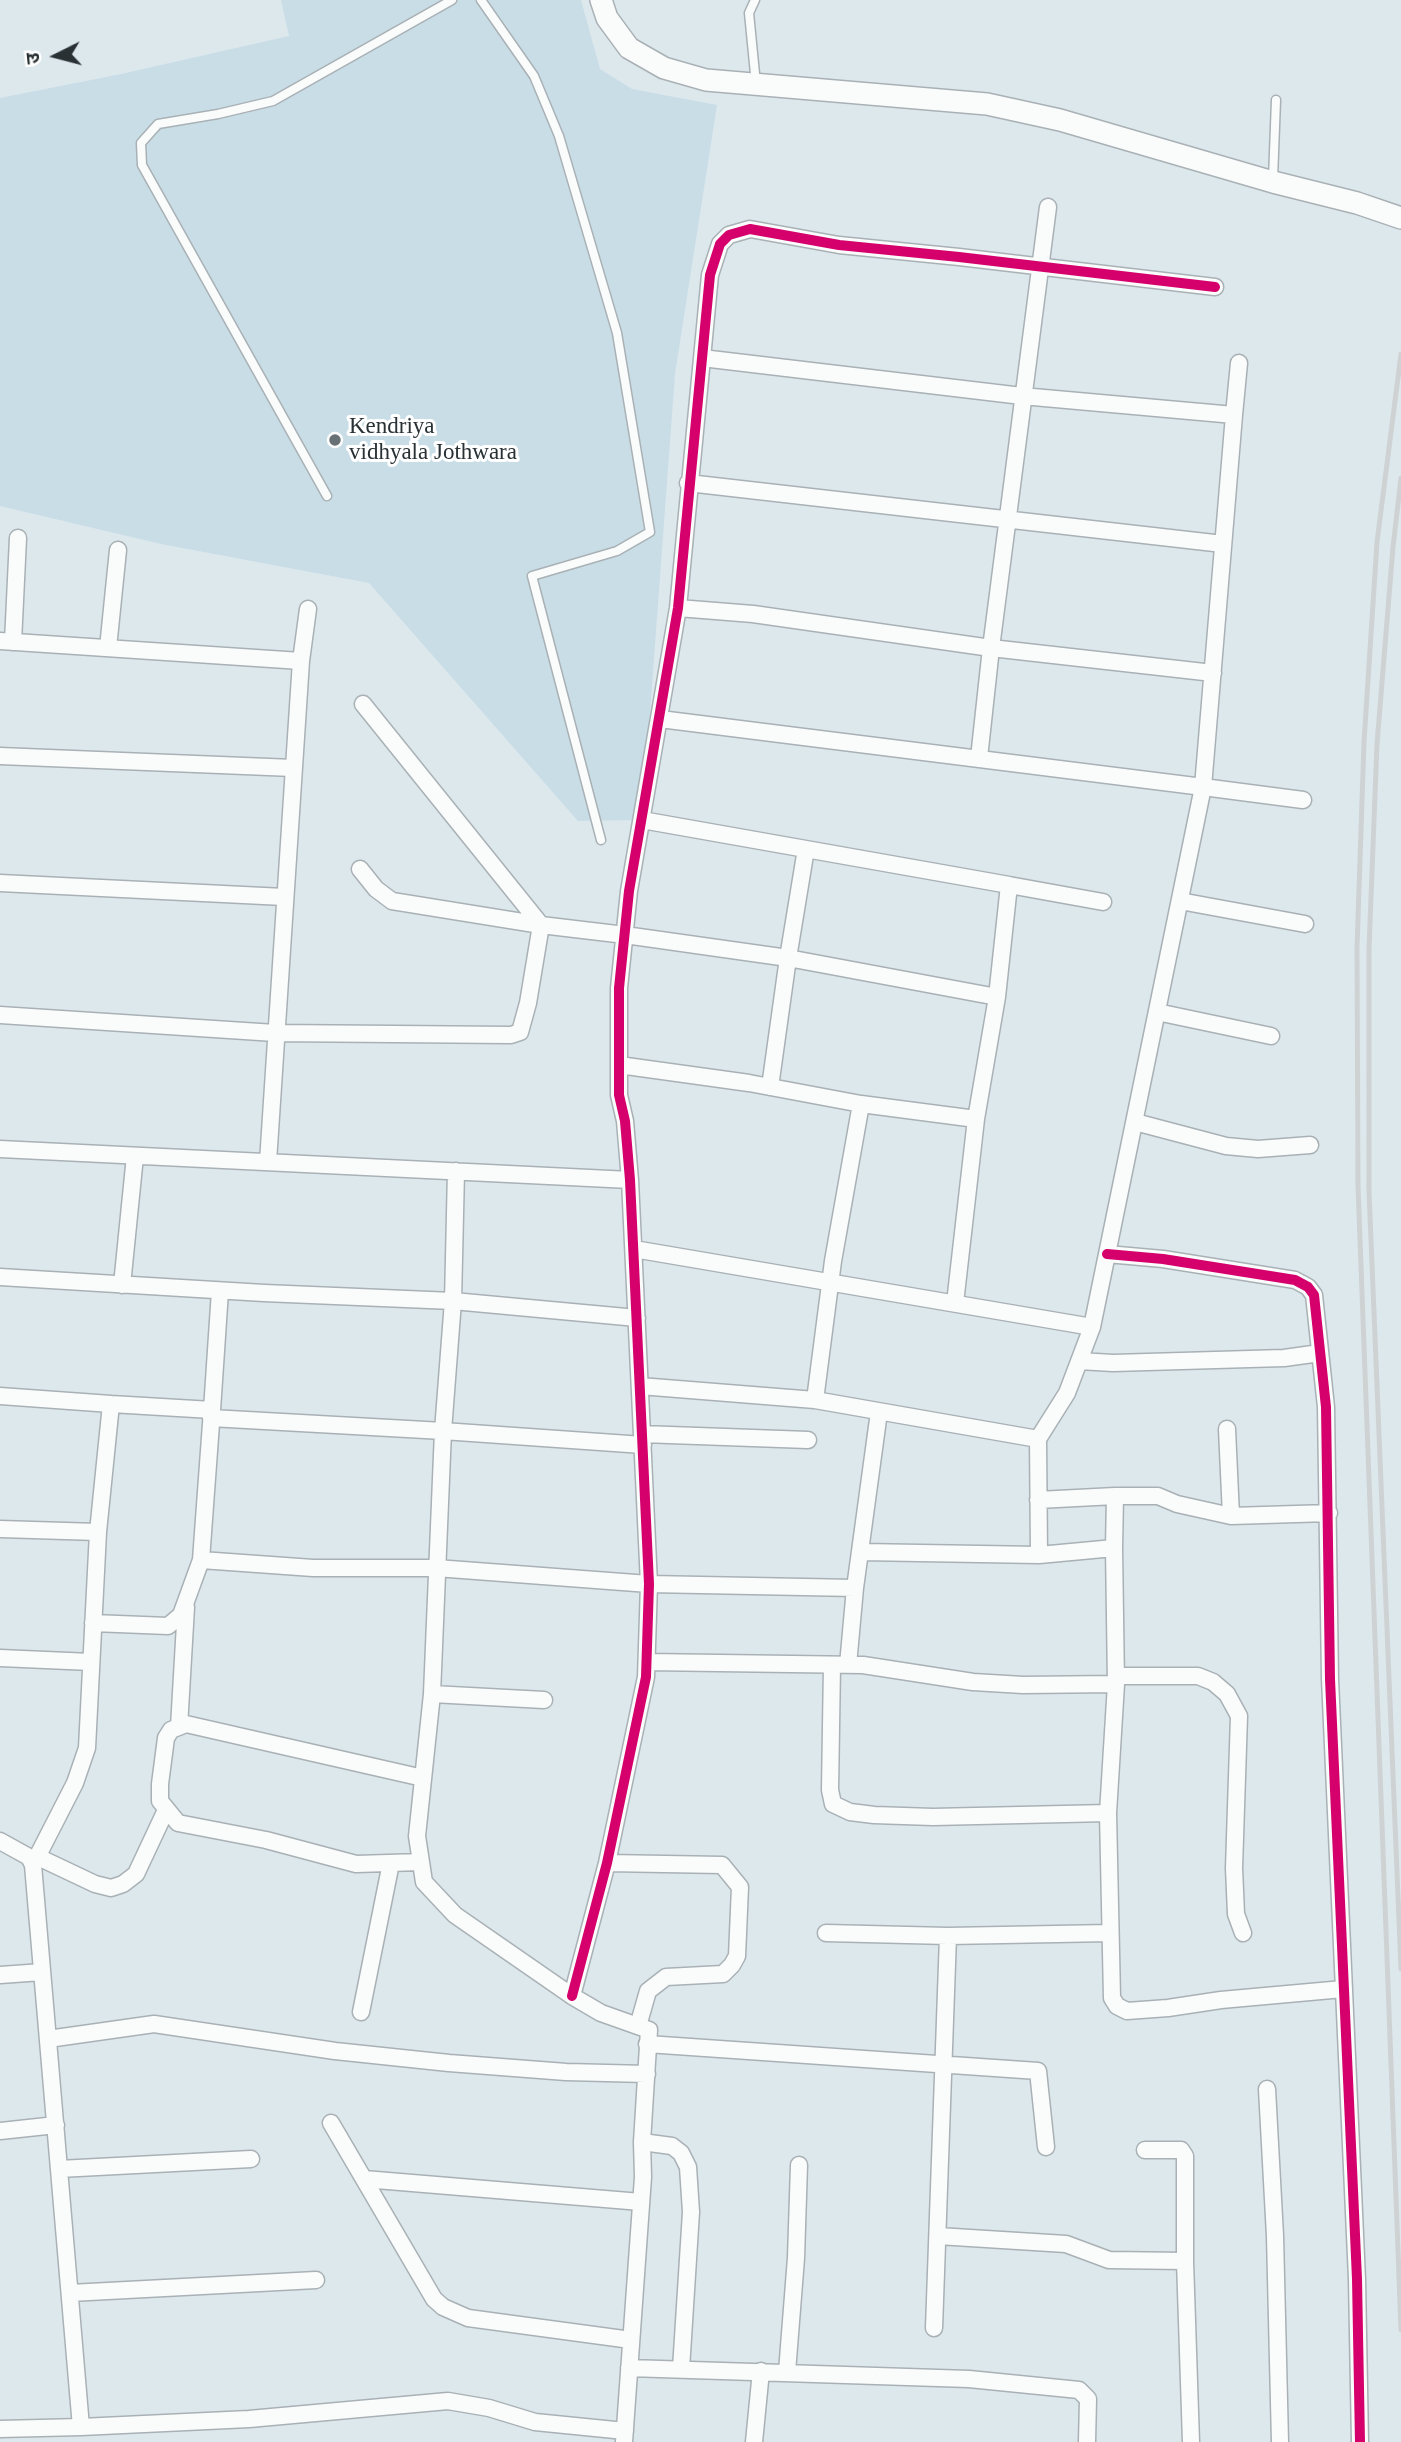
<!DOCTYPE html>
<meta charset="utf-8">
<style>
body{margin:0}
#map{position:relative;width:1401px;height:2442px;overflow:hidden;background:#dde8ed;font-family:Georgia,"Noto Sans Devanagari",serif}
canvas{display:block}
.north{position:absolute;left:21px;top:21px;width:70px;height:70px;-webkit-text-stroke:5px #fff;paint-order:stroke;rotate:264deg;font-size:19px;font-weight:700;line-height:28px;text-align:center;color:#293135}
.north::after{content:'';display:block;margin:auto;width:24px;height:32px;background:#293135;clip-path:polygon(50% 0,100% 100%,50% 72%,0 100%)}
</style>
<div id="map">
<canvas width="1401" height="2442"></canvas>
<div class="north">उ</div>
</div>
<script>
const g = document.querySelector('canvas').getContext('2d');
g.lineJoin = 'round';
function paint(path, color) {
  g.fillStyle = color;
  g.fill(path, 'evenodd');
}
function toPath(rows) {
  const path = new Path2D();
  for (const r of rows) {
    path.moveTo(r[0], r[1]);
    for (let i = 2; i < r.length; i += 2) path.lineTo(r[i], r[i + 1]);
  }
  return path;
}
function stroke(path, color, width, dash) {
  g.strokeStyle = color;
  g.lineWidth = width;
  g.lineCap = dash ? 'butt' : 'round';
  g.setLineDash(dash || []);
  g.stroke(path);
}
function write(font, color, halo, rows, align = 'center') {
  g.font = font + ' Georgia,serif';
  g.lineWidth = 6;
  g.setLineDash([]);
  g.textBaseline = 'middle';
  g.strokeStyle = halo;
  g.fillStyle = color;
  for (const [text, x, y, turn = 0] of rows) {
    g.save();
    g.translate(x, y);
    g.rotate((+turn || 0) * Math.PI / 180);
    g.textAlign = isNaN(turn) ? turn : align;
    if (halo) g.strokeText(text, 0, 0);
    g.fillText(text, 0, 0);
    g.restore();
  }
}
paint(toPath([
 [281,0,581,0,600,69,632,89,717,105,675,374,642,820,578,821,369,583,161,544,0,506,0,98,121,74,289,36]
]), '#c9dde7');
const lane = toPath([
 [481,0,534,76,559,136,617,333,650,532,617,551,532,576,601,840],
 [755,0,749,13,756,84],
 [1273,179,1276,100],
 [327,496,142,165,141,143,158,124,218,114,273,101,452,0]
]);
const street = toPath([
 [702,358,1022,396,1234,415,1203,787,1303,800],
 [1234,415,1239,363],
 [688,483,1223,544],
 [678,608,753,614,991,648,1213,673],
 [0,641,301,661],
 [13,642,18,538],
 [108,648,118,550],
 [660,719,1203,787,1092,1327],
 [0,756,293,768],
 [979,758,991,648,1048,207],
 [642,820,1009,885,997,997,976,1119],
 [360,869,376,889,392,901,541,925,625,935,788,958,997,997],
 [0,883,284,897],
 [1009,885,1103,902],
 [1180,901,1305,924],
 [1157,1012,1271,1036],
 [0,1015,275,1033,511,1035,520,1032,528,1003,541,925,363,704],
 [619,1065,749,1083,861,1104,833,1261,815,1400,640,1386],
 [770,1087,788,958,806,849],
 [861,1104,976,1119,955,1303],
 [1135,1122,1226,1146,1258,1149,1310,1145],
 [0,1149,630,1180],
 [268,1162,301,661,308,609],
 [634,1249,1092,1327,1067,1393,1038,1439,815,1400],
 [1107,1254,1163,1259,1295,1280,1308,1287,1314,1295,1326,1407,1330,1679,1357,2279,1360,2442],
 [0,1277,264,1293,453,1301,456,1171],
 [122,1285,135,1156],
 [1079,1361,1113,1363,1284,1358,1320,1353],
 [0,1396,111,1404,98,1532],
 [111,1404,212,1410,220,1291],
 [211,1418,443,1431,643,1445],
 [1227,1429,1231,1516],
 [642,1434,808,1440],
 [1038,1500,1115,1496,1158,1496,1177,1504,1231,1516,1329,1513],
 [0,1529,98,1532,87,1748,75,1783,33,1865],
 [1114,1548,1115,1496],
 [861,1552,1039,1555,1038,1439],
 [1039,1555,1114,1548,1116,1684,1108,1813,1112,1998,1117,2006,1127,2011,1168,2008,1221,2000,1343,1989],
 [201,1560,313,1568,436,1568,649,1584,855,1588,879,1412],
 [93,1623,168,1626,181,1615,201,1560,212,1410],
 [0,1658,91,1662],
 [647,1662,863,1665,973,1682,1023,1685,1116,1684],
 [832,1665,830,1790,833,1804,850,1812,874,1815,933,1817,1108,1813],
 [848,1665,855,1588],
 [1116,1676,1198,1676,1213,1682,1227,1694,1239,1716,1234,1868,1236,1914,1243,1933],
 [432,1694,544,1700],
 [179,1727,186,1607],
 [0,1841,29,1857,33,1865,81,2427],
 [38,1857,95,1884,111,1888,123,1884,136,1874,166,1810],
 [421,1862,356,1864,266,1840,178,1823,160,1801,160,1784,166,1738,171,1730,186,1724,423,1778],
 [607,1863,722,1865,740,1887,737,1956,732,1965,723,1974,666,1977,648,1991,638,2026],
 [826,1933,948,1936,1110,1933],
 [0,1975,42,1972],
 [572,1996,607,1863,646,1677,649,1584,630,1180,625,1121,619,1095,619,988,629,891,678,608,710,275,720,244,729,235,750,229,839,245,959,257,1215,287],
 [361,2012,391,1863],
 [48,2039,154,2024,335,2051,449,2063,566,2072,647,2074],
 [647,2044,1038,2071,1046,2147],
 [1267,2089,1275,2236,1280,2442],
 [331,2123,434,2299,443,2307,468,2318,631,2340],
 [0,2131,56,2125],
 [642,2142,672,2146,681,2153,688,2167,691,2212,681,2369],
 [1145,2150,1181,2150,1185,2156,1185,2261,1191,2442],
 [59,2169,251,2159],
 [364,2179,641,2202],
 [938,2236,1066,2244,1109,2260,1185,2261],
 [70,2293,316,2280],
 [934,2328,948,1936],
 [629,2368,969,2379,1079,2390,1088,2399,1087,2442],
 [787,2372,796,2258,799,2165],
 [0,2429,81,2427,249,2419,448,2401,489,2408,535,2422,625,2431],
 [624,2442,643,2177,642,2142,649,2030,601,2013,572,1996,455,1915,424,1882,417,1836,432,1694,443,1431,453,1301,637,1318],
 [754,2442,761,2371]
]);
const secondary = toPath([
 [601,0,607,18,629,48,664,68,706,80,987,104,1060,120,1273,182,1357,203,1401,218]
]);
stroke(lane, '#a9b1b5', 11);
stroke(street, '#a9b1b5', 19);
stroke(secondary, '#a9b1b5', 24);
stroke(lane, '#fafcfc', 8);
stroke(street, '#fafcfc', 16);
stroke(secondary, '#fafcfc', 21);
stroke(toPath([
 [1401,354,1377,542,1364,742,1357,948,1358,1186,1401,2330],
 [1401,478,1393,547,1377,744,1369,949,1369,1191,1401,1969]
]), '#cfd2d3', 5);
stroke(toPath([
 [1107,1254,1163,1259,1295,1280,1308,1287,1314,1295,1326,1407,1330,1679,1357,2279,1360,2442],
 [572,1996,607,1863,646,1677,649,1584,630,1180,625,1121,619,1095,619,988,629,891,678,608,710,275,720,244,729,235,750,229,839,245,959,257,1215,287]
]), '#d6006c', 10);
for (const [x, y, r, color] of [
 [335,440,7,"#687175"]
]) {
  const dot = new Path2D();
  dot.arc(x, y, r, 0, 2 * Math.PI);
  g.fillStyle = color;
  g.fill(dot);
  stroke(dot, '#fff', 2.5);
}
write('23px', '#293135', '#fff', [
 ["Kendriya",349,427],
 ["vidhyala Jothwara",349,453]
], 'left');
</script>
